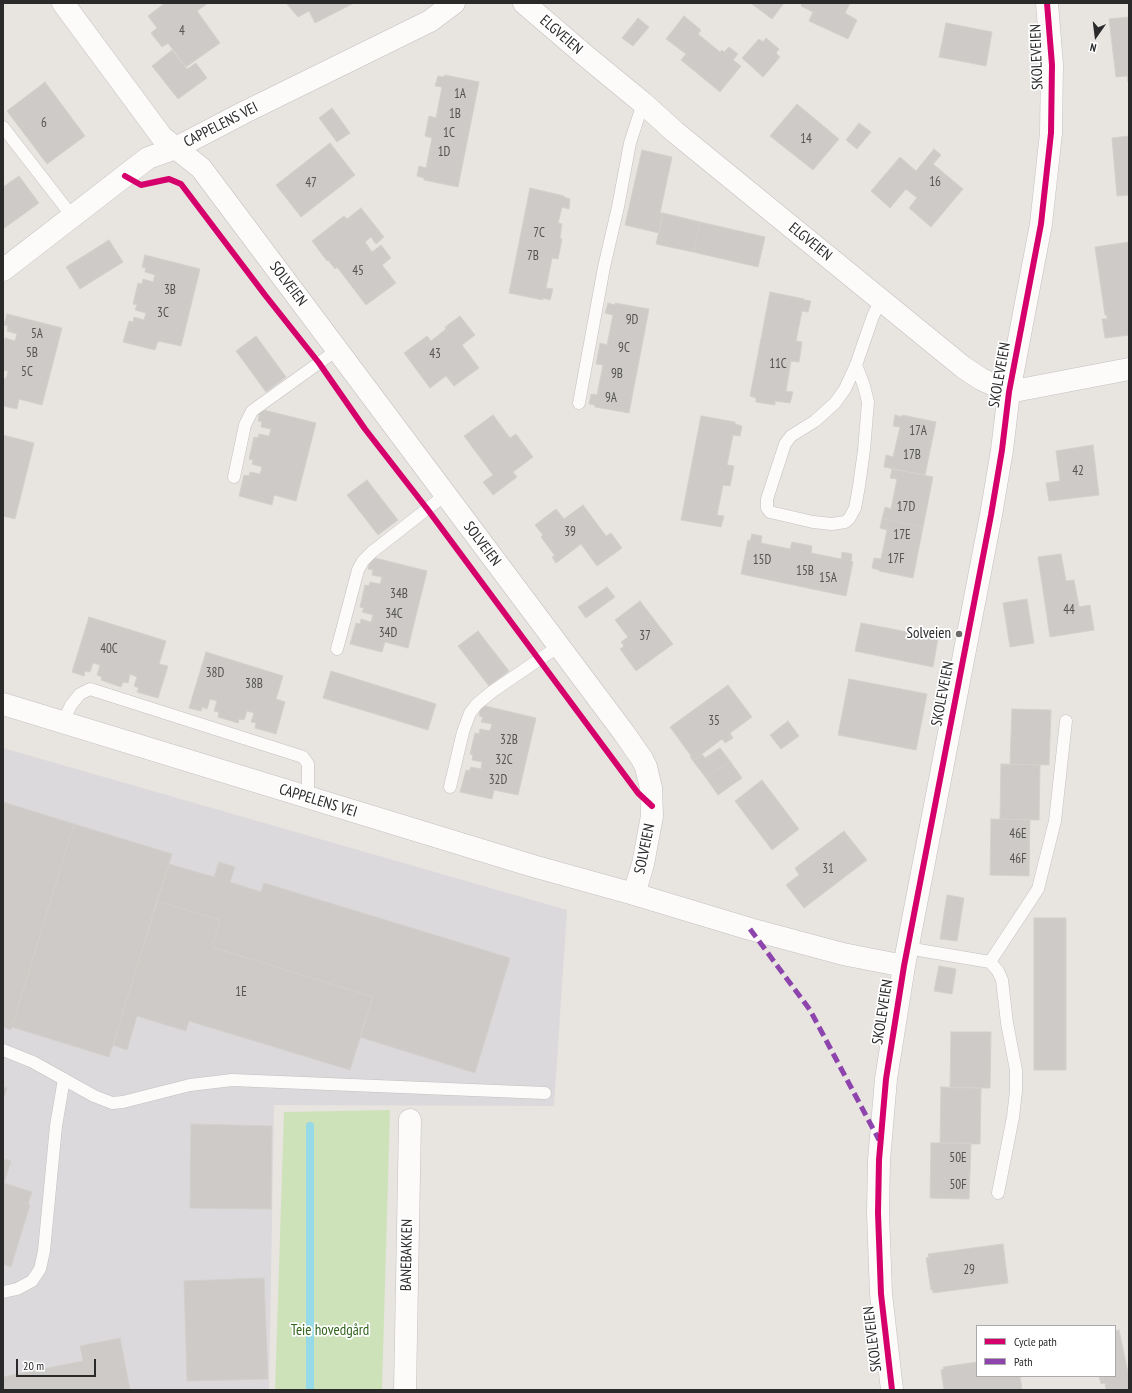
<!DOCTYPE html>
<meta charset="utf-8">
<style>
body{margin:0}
#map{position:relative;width:1132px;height:1393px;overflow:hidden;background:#e8e4e0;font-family:"PT Sans Narrow",sans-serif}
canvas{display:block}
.frame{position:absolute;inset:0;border:4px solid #2a2a2a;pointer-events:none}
.legend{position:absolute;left:976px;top:1325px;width:140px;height:52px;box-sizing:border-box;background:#fff;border:1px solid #aaa;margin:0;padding:5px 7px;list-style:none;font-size:12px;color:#2a2a2a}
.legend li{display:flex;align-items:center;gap:8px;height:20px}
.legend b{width:20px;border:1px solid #aaa}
.north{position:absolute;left:1076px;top:16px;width:40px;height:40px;-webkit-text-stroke:3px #fff;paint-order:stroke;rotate:194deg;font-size:11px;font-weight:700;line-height:16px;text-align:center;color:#2a2a2a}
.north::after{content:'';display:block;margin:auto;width:14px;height:18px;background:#2a2a2a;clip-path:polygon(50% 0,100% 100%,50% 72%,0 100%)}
.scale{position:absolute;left:16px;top:1359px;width:80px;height:18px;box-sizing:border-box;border:2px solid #2a2a2a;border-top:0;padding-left:5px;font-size:12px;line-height:14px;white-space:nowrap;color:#2a2a2a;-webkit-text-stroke:3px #fff;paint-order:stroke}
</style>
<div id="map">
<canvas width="1132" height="1393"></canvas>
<div class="frame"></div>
<ul class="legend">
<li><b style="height:5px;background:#d6006c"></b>Cycle path</li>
<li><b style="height:5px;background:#8e44ad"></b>Path</li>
</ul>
<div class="north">N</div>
<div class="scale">20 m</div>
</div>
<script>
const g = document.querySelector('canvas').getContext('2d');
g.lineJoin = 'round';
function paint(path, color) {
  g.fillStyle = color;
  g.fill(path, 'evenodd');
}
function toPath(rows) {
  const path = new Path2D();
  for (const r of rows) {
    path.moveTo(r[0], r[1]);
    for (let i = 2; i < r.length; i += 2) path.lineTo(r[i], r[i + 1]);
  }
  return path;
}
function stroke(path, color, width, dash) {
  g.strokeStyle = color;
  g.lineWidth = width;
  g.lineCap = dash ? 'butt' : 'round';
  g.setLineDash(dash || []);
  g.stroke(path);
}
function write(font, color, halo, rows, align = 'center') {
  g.font = font + ' "PT Sans Narrow",sans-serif';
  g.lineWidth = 3.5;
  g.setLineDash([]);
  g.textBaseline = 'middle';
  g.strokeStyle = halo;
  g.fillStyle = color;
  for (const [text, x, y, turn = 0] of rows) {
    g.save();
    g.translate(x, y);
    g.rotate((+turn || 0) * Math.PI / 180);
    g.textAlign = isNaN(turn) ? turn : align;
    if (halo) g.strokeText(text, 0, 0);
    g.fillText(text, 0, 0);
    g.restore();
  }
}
paint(toPath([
 [3,748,567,910,554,1106,274,1105,269,1390,3,1390]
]), '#dbd9db');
paint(toPath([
 [390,1110,382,1390,275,1390,284,1112]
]), '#cee2ba');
stroke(toPath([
 [310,1126,310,1390]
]), '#96dae7', 8);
const building = toPath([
 [165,3,208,3,197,11,220,43,186,67,168,43,162,47,151,33,157,28,148,16,165,3],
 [286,3,354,3,315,23,309,11,298,17,286,3],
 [753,3,784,3,772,19,752,4,753,3],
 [802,3,850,3,845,13,857,20,848,39,809,21,813,12,801,6,802,3],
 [684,16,701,30,698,34,720,52,722,50,724,52,729,47,738,54,733,60,741,66,720,92,681,60,686,54,666,39,684,16],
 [1129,17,1129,82,1128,82,1127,76,1116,77,1109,19,1129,17],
 [638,18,649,27,633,46,622,38,638,18],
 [946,23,992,32,986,66,939,57,946,23],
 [766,38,779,49,776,53,780,57,763,77,742,58,759,39,763,42,766,38],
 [172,50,187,69,196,63,207,78,178,99,152,66,172,50],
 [445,75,479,82,458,187,424,180,424,178,417,176,419,166,426,168,432,138,425,136,429,116,436,118,442,87,435,86,438,76,444,77,445,75],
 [45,82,85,136,47,164,7,111,45,82],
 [797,104,839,139,813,170,770,136,797,104],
 [332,108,350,133,337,142,319,118,332,108],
 [859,123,871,132,857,149,846,140,859,123],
 [1129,136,1129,195,1117,196,1112,138,1129,136],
 [330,143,355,175,301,217,276,185,330,143],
 [934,149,941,155,933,164,963,189,931,227,909,208,917,198,906,189,890,208,871,191,900,157,916,171,934,149],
 [642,150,672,157,660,213,663,213,659,233,625,225,642,150],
 [19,176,39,203,3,229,3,187,19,176],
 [530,188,564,196,564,197,570,199,569,209,562,207,558,223,562,224,560,238,562,239,558,259,552,258,546,288,553,289,550,300,543,298,543,300,509,293,530,188],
 [361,208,384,237,376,244,371,237,365,242,372,252,381,245,391,258,382,265,396,283,366,305,337,267,335,269,328,260,327,261,312,241,344,216,347,219,361,208],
 [663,213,700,222,693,252,656,244,663,213],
 [700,222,765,237,758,267,693,252,700,222],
 [109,240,123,262,80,289,66,267,109,240],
 [1129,242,1129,335,1105,338,1102,319,1107,319,1107,315,1105,315,1095,247,1129,242],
 [145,255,200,269,181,346,158,341,155,350,123,342,129,321,133,322,134,317,144,320,146,313,135,310,137,305,133,304,138,283,142,284,143,279,153,282,155,275,145,272,146,268,142,267,145,255],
 [770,292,804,299,804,300,811,301,808,312,802,311,796,341,802,342,799,362,791,361,786,391,793,392,790,403,775,401,775,405,756,402,756,398,750,396,770,292],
 [608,303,615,305,615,303,649,309,629,413,595,407,595,405,589,404,591,394,597,395,603,365,596,364,600,343,607,345,613,315,605,313,608,303],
 [7,314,62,328,42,405,19,399,17,409,3,406,3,378,6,379,8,371,3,370,3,343,4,343,5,338,15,341,17,334,7,331,8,326,4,325,7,314],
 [460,316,475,335,462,345,479,368,454,386,446,376,430,388,404,353,427,336,431,341,446,329,445,327,460,316],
 [256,336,286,377,266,392,236,351,256,336],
 [260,409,316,423,296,501,274,495,272,505,239,496,244,475,249,476,250,472,260,474,262,467,252,464,253,460,249,459,254,437,258,438,259,434,269,436,271,429,261,427,262,422,258,421,260,409],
 [493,415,510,438,516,434,533,457,513,472,517,477,493,495,483,482,493,475,464,436,493,415],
 [895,415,902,417,902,415,936,422,925,475,884,467,886,455,893,457,900,427,893,426,895,415],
 [701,416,735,422,735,424,742,426,740,436,733,435,727,465,734,466,730,486,723,485,717,515,724,516,721,527,681,520,701,416],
 [3,435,34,443,15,519,3,516,3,435],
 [1093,445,1099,495,1049,501,1046,483,1060,481,1056,451,1093,445],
 [892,469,933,477,923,527,882,519,885,507,891,509,897,479,890,478,892,469],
 [367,480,398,520,378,535,347,495,367,480],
 [583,505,606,536,611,533,622,548,597,566,581,544,556,563,552,557,555,556,541,537,543,535,535,525,556,509,564,519,583,505],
 [882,519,923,527,913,578,879,571,879,570,872,568,874,558,881,559,887,530,880,528,882,519],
 [752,534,762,536,761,543,790,549,792,542,812,546,811,553,841,559,842,552,852,554,851,561,853,562,846,596,741,574,748,540,750,541,752,534],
 [1061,554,1066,581,1074,580,1079,607,1090,605,1094,630,1050,637,1038,557,1061,554],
 [371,557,427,571,408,648,385,642,382,652,350,644,356,623,360,624,361,619,371,622,373,615,362,612,364,608,360,607,365,585,369,586,370,582,380,584,382,577,372,575,373,570,368,569,371,557],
 [607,587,615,597,586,618,578,607,607,587],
 [1027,599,1034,643,1010,647,1003,603,1027,599],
 [640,601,673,644,636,671,620,649,624,646,621,642,628,637,615,620,640,601],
 [89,617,166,641,159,664,168,666,158,698,137,692,139,688,134,686,137,677,130,674,128,683,123,682,121,687,101,680,102,677,97,675,100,665,93,663,90,672,85,671,84,676,72,672,89,617],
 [861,623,938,638,933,667,855,651,861,623],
 [478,631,509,671,489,686,458,646,478,631],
 [206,652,283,676,276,699,285,702,276,734,255,728,256,723,251,722,254,713,247,711,244,720,239,719,238,723,218,717,219,712,214,711,217,701,210,699,207,709,202,707,201,711,189,708,206,652],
 [331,671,436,704,428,730,323,698,331,671],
 [849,679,927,694,916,750,838,735,849,679],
 [728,685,752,717,730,733,733,738,725,743,722,739,694,760,670,727,728,685],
 [481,705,536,718,518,795,494,790,492,799,460,792,466,770,469,771,471,767,481,769,482,762,472,760,473,755,470,754,475,733,479,734,480,729,490,731,492,724,481,722,483,717,479,716,481,705],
 [1012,709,1051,710,1049,765,1010,764,1012,709],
 [788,721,799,736,781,749,770,735,788,721],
 [720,748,730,761,706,778,690,757,691,756,694,760,702,754,705,758,720,748],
 [730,761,742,778,718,795,706,778,730,761],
 [1001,764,1040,765,1039,820,1000,819,1001,764],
 [762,780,799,829,772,850,735,801,762,780],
 [3,802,74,824,11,1030,3,1027,3,802],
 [991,819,1030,820,1029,876,990,875,991,819],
 [74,824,172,854,109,1057,12,1027,74,824],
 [844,831,867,860,804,908,786,885,799,875,795,868,844,831],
 [219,862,235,867,230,882,261,892,264,883,510,958,475,1073,360,1037,373,997,212,947,220,920,157,901,169,864,214,877,219,862],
 [947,895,964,898,957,941,940,939,947,895],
 [157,901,220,920,212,947,373,997,350,1070,189,1021,186,1031,137,1016,127,1050,113,1045,157,901],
 [1034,918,1066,918,1066,1070,1034,1070,1034,918],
 [939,966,956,969,952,994,934,991,939,966],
 [951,1032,991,1032,990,1088,950,1088,951,1032],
 [3,1087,7,1088,3,1100,3,1087],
 [941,1087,981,1088,980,1144,940,1143,941,1087],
 [191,1124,272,1126,271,1209,190,1208,191,1124],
 [931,1143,971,1143,969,1199,930,1198,931,1143],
 [3,1159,11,1161,4,1183,32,1192,28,1204,30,1205,11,1267,3,1264,3,1159],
 [1003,1244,1008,1283,933,1293,933,1290,931,1290,926,1258,929,1257,928,1254,1003,1244],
 [264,1278,268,1379,187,1381,184,1281,264,1278],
 [1119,1330,1129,1377,1129,1390,1106,1390,1105,1383,1101,1384,1099,1376,1115,1376,1115,1331,1119,1330],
 [120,1338,130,1390,4,1390,3,1377,83,1361,80,1346,120,1338],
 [977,1362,977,1376,1020,1376,1022,1390,944,1390,941,1370,944,1369,943,1367,977,1362]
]);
paint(building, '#cdcac7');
stroke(building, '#d3d0cc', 1);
const service = toPath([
 [3,127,72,216],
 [856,365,864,386,868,402,864,450,859,486,855,508,849,519,845,522,832,524,813,522,770,512,767,508,767,499,785,444,791,436,815,421,835,403,845,389,856,365,873,316,881,300],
 [579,403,604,267,618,207,630,143,643,103],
 [234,477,245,425,252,411,337,350],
 [337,649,358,570,363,561,372,552,445,495],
 [63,722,71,705,80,694,90,689,303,757,308,764,308,798],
 [450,787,463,732,470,713,477,704,493,691,559,646],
 [907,948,990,962,998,971,1002,980,1007,1023,1016,1070,1016,1091,1013,1117,998,1193],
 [990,962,1038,889,1055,821,1066,721],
 [3,1050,33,1062,94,1096,112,1103,123,1102,190,1085,232,1080,545,1093],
 [3,1292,17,1289,32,1281,40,1269,44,1251,56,1126,64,1079]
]);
const minor = toPath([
 [63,3,162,137,201,168,624,733,642,759,646,767,651,788,652,816,643,864,634,894,750,929,843,954,904,966],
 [524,3,587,57,643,103,675,132,963,367,981,379,1009,392,1129,369],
 [3,270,148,158,176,148,243,113,430,21,454,3],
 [3,704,533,866,634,894],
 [405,1390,410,1120],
 [892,1390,881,1294,878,1213,879,1160,886,1079,904,966,991,515,1002,450,1009,392,1041,224,1051,133,1052,65,1047,3]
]);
stroke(service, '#c2c1c1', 13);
stroke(minor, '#c2c1c1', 23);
stroke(service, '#fcfbfa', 12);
stroke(minor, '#fcfbfa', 22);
stroke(toPath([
 [750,929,810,1010,879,1140]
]), '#8e44ad', 5, [10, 5]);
stroke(toPath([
 [125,176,141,185,169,179,181,184,265,295,319,363,365,429,428,510,638,793,652,806],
 [892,1390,881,1294,878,1213,879,1160,886,1079,904,966,991,515,1002,450,1009,392,1041,224,1051,133,1052,65,1047,3]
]), '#d6006c', 6);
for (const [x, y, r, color] of [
 [959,634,4,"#6c6b6a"]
]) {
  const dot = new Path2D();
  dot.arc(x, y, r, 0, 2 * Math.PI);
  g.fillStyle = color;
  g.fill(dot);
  stroke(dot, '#fff', 1.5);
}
write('13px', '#545453', null, [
 ["4",182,31],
 ["1A",460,94],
 ["1B",455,114],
 ["6",44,123],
 ["1C",449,133],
 ["14",806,139],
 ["1D",444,152],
 ["16",935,182],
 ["47",311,183],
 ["7C",539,233],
 ["7B",533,256],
 ["45",358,271],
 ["3B",170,290],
 ["3C",163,313],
 ["9D",632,320],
 ["5A",37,334],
 ["9C",624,348],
 ["5B",32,353],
 ["43",435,354],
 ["11C",778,364],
 ["5C",27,372],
 ["9B",617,374],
 ["9A",611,398],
 ["17A",918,431],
 ["17B",912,455],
 ["42",1078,471],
 ["17D",906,507],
 ["39",570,532],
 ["17E",902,535],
 ["17F",896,559],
 ["15D",762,560],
 ["15B",805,571],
 ["15A",828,578],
 ["34B",399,594],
 ["44",1069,610],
 ["34C",394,614],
 ["34D",388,633],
 ["37",645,636],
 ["40C",109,649],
 ["38D",215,673],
 ["38B",254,684],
 ["35",714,721],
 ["32B",509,740],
 ["32C",504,760],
 ["32D",498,780],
 ["46E",1018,834],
 ["46F",1018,859],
 ["31",828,869],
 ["1E",241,992],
 ["50E",958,1158],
 ["50F",958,1185],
 ["29",969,1270]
]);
write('15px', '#2a2a2a', '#fff', [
 ["ELGVEIEN",561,35,41],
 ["SKOLEVEIEN",1037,57,-92],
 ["CAPPELENS VEI",221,125,-27],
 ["ELGVEIEN",810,242,39],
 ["SOLVEIEN",288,284,53],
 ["SKOLEVEIEN",1000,375,-80],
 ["SOLVEIEN",482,544,53],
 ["SKOLEVEIEN",943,694,-79],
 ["CAPPELENS VEI",318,801,17],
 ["SOLVEIEN",645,849,-78],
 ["SKOLEVEIEN",883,1012,-81],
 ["BANEBAKKEN",407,1255,-89],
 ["SKOLEVEIEN",873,1339,-97]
]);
write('15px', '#2a2a2a', '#fff', [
 ["Solveien",951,634]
], 'right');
write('15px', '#32651c', '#fff', [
 ["Teie hovedgård",330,1331]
]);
</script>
